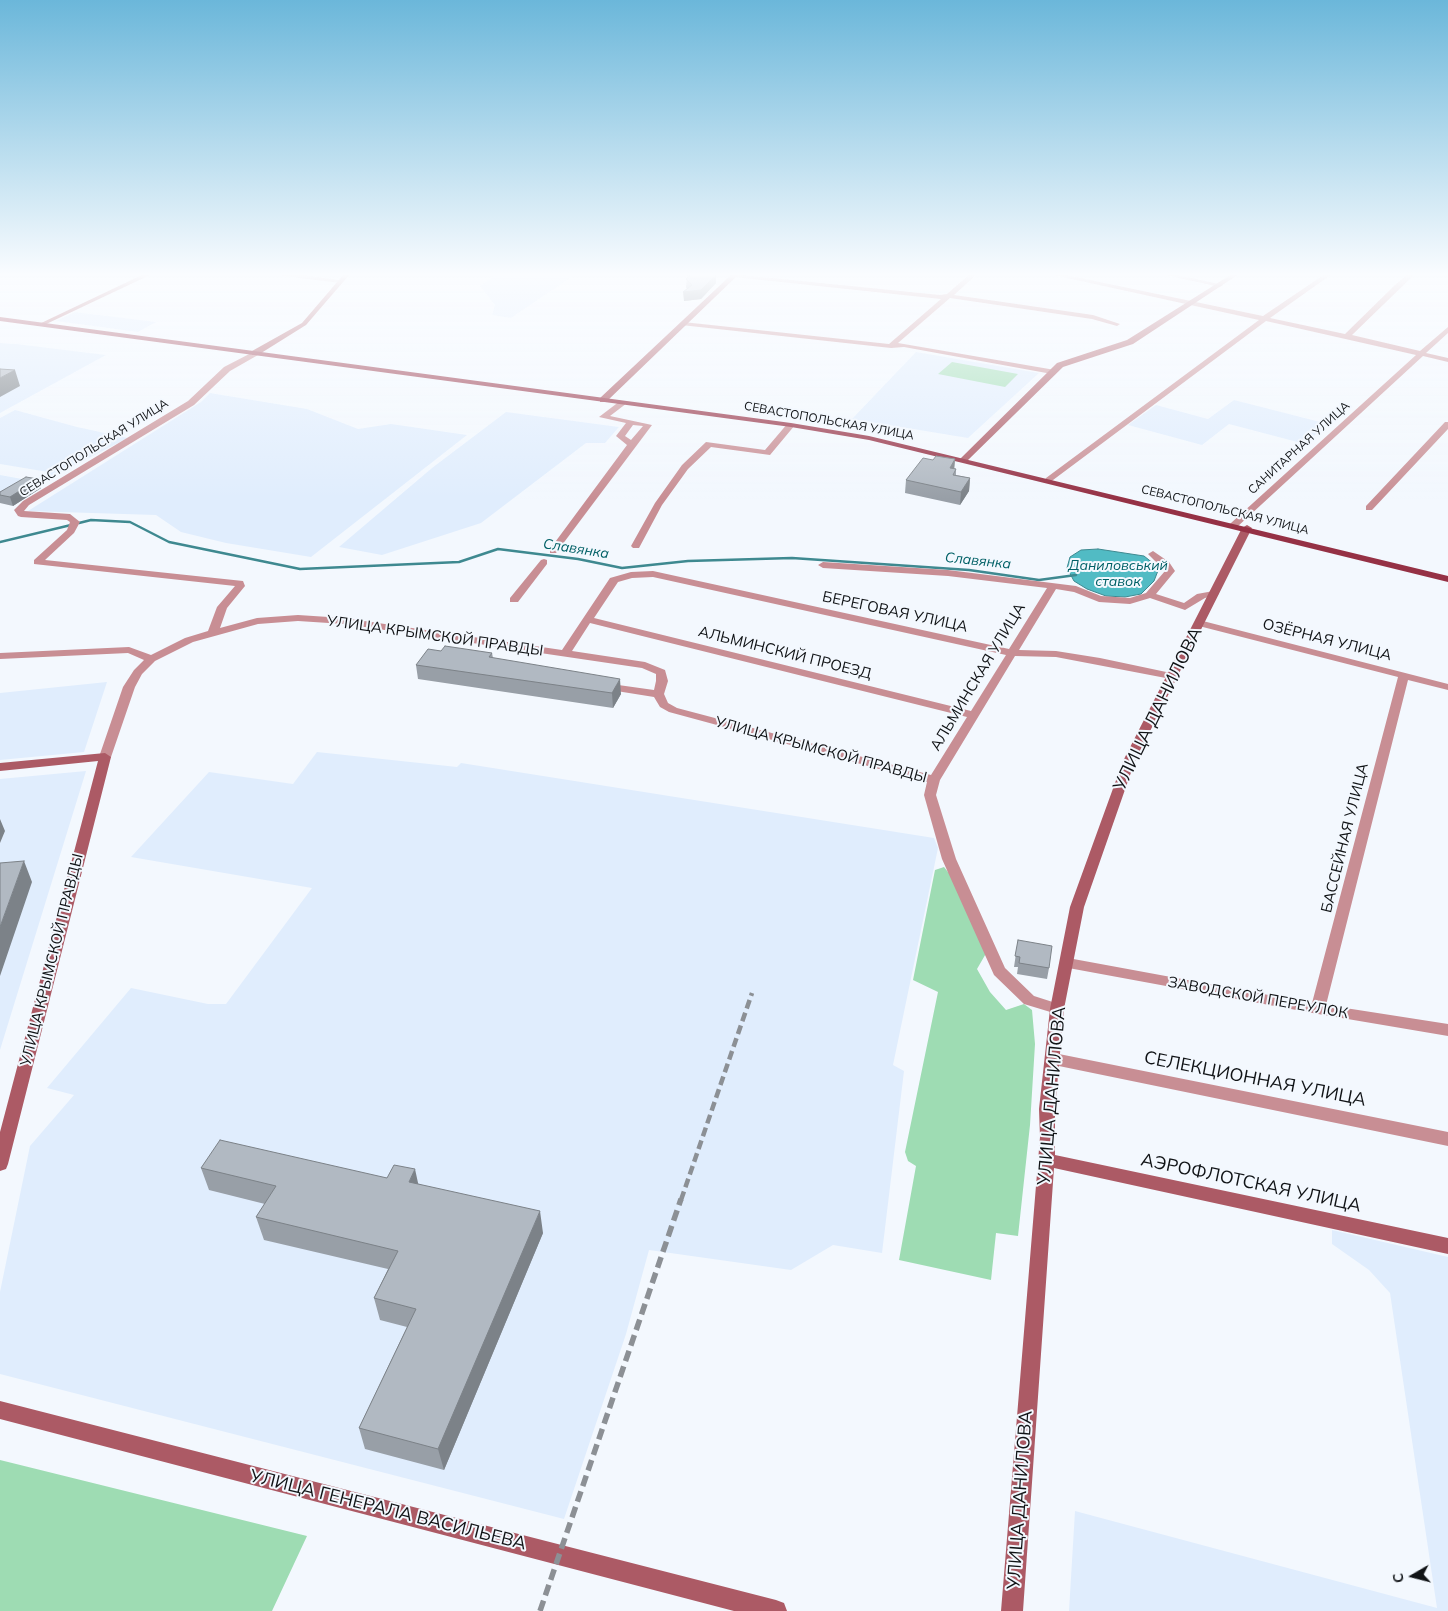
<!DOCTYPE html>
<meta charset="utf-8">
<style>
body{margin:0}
#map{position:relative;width:1448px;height:1611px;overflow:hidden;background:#f3f8fe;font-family:Mulish,sans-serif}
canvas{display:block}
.north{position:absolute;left:1388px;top:1551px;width:50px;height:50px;-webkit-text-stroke:4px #f3f8fe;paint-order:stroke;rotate:262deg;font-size:14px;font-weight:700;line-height:20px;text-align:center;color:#101316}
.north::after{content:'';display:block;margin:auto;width:18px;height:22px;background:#101316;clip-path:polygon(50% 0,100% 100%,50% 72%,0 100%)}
</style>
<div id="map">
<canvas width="1448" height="1611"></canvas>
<div class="north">С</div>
</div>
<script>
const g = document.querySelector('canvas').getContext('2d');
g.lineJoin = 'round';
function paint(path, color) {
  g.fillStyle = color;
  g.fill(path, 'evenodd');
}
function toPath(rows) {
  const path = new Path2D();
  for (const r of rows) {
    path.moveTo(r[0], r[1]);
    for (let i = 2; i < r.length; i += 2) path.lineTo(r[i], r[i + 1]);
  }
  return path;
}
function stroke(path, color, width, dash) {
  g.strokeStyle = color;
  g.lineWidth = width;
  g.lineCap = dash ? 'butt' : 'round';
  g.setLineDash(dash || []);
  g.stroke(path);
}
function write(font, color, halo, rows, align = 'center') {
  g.font = font + ' Mulish,sans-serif';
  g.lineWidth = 4;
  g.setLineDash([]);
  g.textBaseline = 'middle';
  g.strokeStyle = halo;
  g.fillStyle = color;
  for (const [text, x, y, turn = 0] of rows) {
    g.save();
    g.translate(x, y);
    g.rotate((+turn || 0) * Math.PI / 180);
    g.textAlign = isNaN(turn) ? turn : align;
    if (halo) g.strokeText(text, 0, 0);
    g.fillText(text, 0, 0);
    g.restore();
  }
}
paint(toPath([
 [497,274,576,274,511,318,492,315,495,305,480,286],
 [75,312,156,322,138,332,56,321],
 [0,343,16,344,106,355,0,413],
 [916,352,1039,373,968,438,852,419],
 [210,393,307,409,358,429,391,424,467,435,311,557,226,543,181,532,156,515,28,511,201,402],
 [1234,400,1328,424,1305,444,1229,424,1202,445,1128,425,1156,405,1208,419],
 [15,410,77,427,128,438,16,495,0,496,0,475,33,481,48,472,0,464,0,418],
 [506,412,619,427,605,443,586,443,481,523,382,555,339,547,432,468],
 [107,682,84,752,0,760,0,693],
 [317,752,457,767,461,763,934,838,938,848,893,1065,904,1071,882,1253,833,1245,791,1270,649,1250,626,1334,564,1519,0,1374,0,1292,30,1146,74,1095,47,1088,131,988,208,1004,226,1004,312,888,131,857,209,772,293,784],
 [86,771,0,1050,0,779],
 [1332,1230,1448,1257,1448,1611,1069,1611,1075,1511,1437,1608,1390,1293,1369,1270,1332,1244]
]), '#e0edfd');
paint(toPath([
 [952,362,1018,374,1005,387,938,374],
 [944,867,956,882,988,950,977,969,990,992,1006,1010,1024,1004,1032,1010,1035,1044,1030,1125,1018,1236,996,1233,991,1280,899,1260,916,1166,908,1161,905,1152,938,992,913,980,935,870],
 [0,1460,307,1536,272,1611,0,1611]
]), '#9edcb3');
const water = toPath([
 [1098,549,1144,556,1159,568,1154,581,1141,594,1125,597,1106,596,1087,589,1074,581,1067,568,1070,557,1081,550,1098,549]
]);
paint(water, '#51bbc4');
stroke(water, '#3e8990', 1);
stroke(toPath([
 [79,523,91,520,130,522,169,542,300,569,459,562,498,549,578,559,622,568,688,561,792,558,969,570,1039,580,1076,575],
 [0,542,71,525]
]), '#3e8990', 2.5);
paint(toPath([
 [280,274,298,274,344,281,341,283,283,276,280,274],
 [732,274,940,295,947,294,970,274,977,274,954,295,1093,315,1120,324,1117,326,1092,319,950,298,898,343,1055,370,1056,372,1052,374,904,347,891,348,681,325,680,324,683,322,889,344,941,299,734,277,732,274],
 [1049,274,1061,274,1263,316,1325,274,1332,274,1270,318,1345,334,1395,285,1408,274,1415,274,1352,335,1420,351,1448,327,1448,333,1426,353,1448,358,1448,362,1423,356,1237,527,1234,528,1229,525,1231,523,1416,355,1266,321,1049,483,1045,480,1046,478,1259,320,1049,274],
 [1161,274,1173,274,1223,285,1220,287,1161,274],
 [255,351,259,353,258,355,230,371,194,405,29,505,24,511,70,514,80,522,74,533,45,560,243,581,245,586,227,608,220,628,257,618,298,615,344,618,562,650,610,578,631,572,653,571,1009,649,1047,588,948,576,823,568,818,565,823,562,948,570,1076,586,1101,596,1130,598,1146,593,1165,571,1148,554,1153,551,1169,562,1175,571,1156,594,1184,603,1197,594,1219,590,1219,594,1205,598,1185,610,1150,598,1130,604,1099,602,1074,592,1056,589,1019,650,1056,651,1100,658,1171,673,1177,676,1171,679,1056,657,1015,656,940,780,936,795,956,859,1005,968,1034,996,1062,1005,1064,1009,1062,1013,1057,1014,1024,1004,994,975,942,859,924,795,927,782,669,712,660,707,654,697,604,689,598,686,604,683,654,690,656,681,656,674,642,668,344,624,298,621,258,624,193,642,155,661,142,674,135,687,111,757,109,760,101,760,99,757,123,687,134,670,144,660,128,653,0,659,0,653,129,647,151,655,185,638,208,631,217,607,235,586,34,564,34,560,67,530,70,522,67,520,21,517,18,516,14,510,23,501,188,401,224,367,255,351],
 [653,577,1006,655,971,711,594,618,618,582,632,578,653,577],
 [590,623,967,717,931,775,677,708,668,703,664,694,668,681,665,670,645,662,572,651,590,623],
 [620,401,627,403,610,416,652,425,556,553,550,553,550,549,627,445,616,436,626,423,599,417,620,401],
 [633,425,643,426,631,440,625,436,633,425],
 [1445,422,1448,422,1448,429,1372,510,1366,510,1366,506,1445,422],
 [788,423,795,425,770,455,711,447,688,469,662,505,639,548,633,548,631,546,655,503,682,465,706,442,765,450,788,423],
 [544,559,547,560,547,564,518,602,510,602,510,598,541,560,544,559],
 [1199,620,1448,684,1448,690,1408,680,1326,1005,1448,1024,1448,1036,1318,1014,1063,967,1061,963,1063,959,1068,958,1312,1003,1398,677,1195,625,1194,623,1199,620],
 [1054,1053,1448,1132,1448,1146,1054,1065,1049,1063,1046,1059,1049,1055,1054,1053]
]), '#c88e94');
paint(toPath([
 [144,274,152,274,42,326,37,325,144,274],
 [344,274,350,274,306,325,258,355,252,355,252,351,302,323,344,274],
 [732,274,739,274,606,402,600,402,600,398,732,274],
 [1232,274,1239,274,1133,344,1063,367,967,461,960,459,1057,363,1127,340,1232,274],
 [1247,525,1252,528,1135,761,1084,907,1064,1009,1055,1109,1055,1155,1448,1238,1448,1254,1054,1168,1023,1611,1001,1611,1040,1137,1039,1109,1050,1009,1070,907,1123,761,1242,528,1247,525],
 [105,753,111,757,8,1164,6,1169,0,1171,0,1132,98,761,0,771,0,763,105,753],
 [0,1401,776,1600,784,1603,787,1611,734,1611,0,1419,0,1401]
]), '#ac5a65');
paint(toPath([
 [0,317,791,423,869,436,1448,576,1448,582,869,440,791,427,0,321,0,317]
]), '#953145');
stroke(toPath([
 [681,1200,752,993]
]), '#8c9095', 4.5, [9, 4.5]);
stroke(toPath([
 [540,1611,681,1199]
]), '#8c9095', 5.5, [11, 5.5]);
paint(toPath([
 [687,274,716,274,715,275,716,283,701,299,684,301,688,289,686,288],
 [955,459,954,468,956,469,956,475,970,478,969,491,960,505,905,493,906,480,933,460],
 [38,479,41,488,13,506,0,503,0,492],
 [441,651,492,653,493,658,621,694,613,708,418,679,416,665],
 [1018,940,1049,968,1047,979,1017,974,1018,967,1014,967],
 [201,1168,387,1178,419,1184,543,1233,444,1470,365,1449,359,1428,407,1327,380,1320,374,1298,388,1269,264,1240,256,1217,265,1204,209,1190]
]), '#989fa7');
paint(toPath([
 [716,275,716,283,701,299,684,301,683,292],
 [15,370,20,386,0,397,0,378],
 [955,459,954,472,950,468],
 [970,478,969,491,960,505,961,492],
 [38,479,41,488,13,506,10,497],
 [620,679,621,694,613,708,612,693],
 [0,819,5,831,0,843],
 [24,861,32,882,0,976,0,927],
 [415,1169,420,1192,409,1182],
 [540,1211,543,1233,444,1470,438,1449]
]), '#7c8288');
const building = toPath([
 [692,274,708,274,716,275,701,290,683,292,692,285,686,279,692,274],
 [0,369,15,370,0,378,0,369],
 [936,456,955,459,950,468,956,469,953,475,970,478,961,492,906,480,923,458,933,460,936,456],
 [26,477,38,479,10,497,0,495,0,492,26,477],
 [445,646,492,653,489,657,620,679,612,693,416,665,428,649,441,651,445,646],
 [24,861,0,927,0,863,24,861],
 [1018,940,1052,946,1049,968,1019,963,1020,957,1015,956,1018,940],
 [220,1140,387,1178,394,1165,415,1169,409,1182,540,1211,438,1449,359,1428,416,1309,374,1298,398,1251,256,1217,276,1186,201,1168,220,1140]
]);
paint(building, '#b1b9c2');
stroke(building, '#7c8288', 1);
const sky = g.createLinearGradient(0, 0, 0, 499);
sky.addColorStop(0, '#6bb7da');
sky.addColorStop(0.55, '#fafcff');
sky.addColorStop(1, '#fafcff00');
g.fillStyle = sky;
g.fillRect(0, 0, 1448, 499);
write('12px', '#101316', '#f3f8fe', [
 ["СЕВАСТОПОЛЬСКАЯ УЛИЦА",829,421,10],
 ["СЕВАСТОПОЛЬСКАЯ УЛИЦА",94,448,-32],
 ["САНИТАРНАЯ УЛИЦА",1299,448,-42],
 ["СЕВАСТОПОЛЬСКАЯ УЛИЦА",1225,510,14]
]);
write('italic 14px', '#006066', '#f3f8fe', [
 ["Славянка",576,549,9],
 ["Славянка",978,561,6],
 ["Даниловський",1118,566],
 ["ставок",1118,582]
]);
write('15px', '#101316', '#f3f8fe', [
 ["БЕРЕГОВАЯ УЛИЦА",895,612,12],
 ["УЛИЦА КРЫМСКОЙ ПРАВДЫ",435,636,8],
 ["ОЗЁРНАЯ УЛИЦА",1327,640,14],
 ["АЛЬМИНСКИЙ ПРОЕЗД",785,653,14],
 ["АЛЬМИНСКАЯ УЛИЦА",978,677,-59],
 ["УЛИЦА КРЫМСКОЙ ПРАВДЫ",821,750,15],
 ["БАССЕЙНАЯ УЛИЦА",1345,838,-76],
 ["УЛИЦА КРЫМСКОЙ ПРАВДЫ",52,960,-76],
 ["ЗАВОДСКОЙ ПЕРЕУЛОК",1258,998,10]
]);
write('18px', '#101316', '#f3f8fe', [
 ["УЛИЦА ДАНИЛОВА",1158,709,-64],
 ["СЕЛЕКЦИОННАЯ УЛИЦА",1255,1079,11],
 ["УЛИЦА ДАНИЛОВА",1052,1096,-85],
 ["АЭРОФЛОТСКАЯ УЛИЦА",1251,1183,12],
 ["УЛИЦА ДАНИЛОВА",1020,1500,-86],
 ["УЛИЦА ГЕНЕРАЛА ВАСИЛЬЕВА",388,1510,14]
]);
</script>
